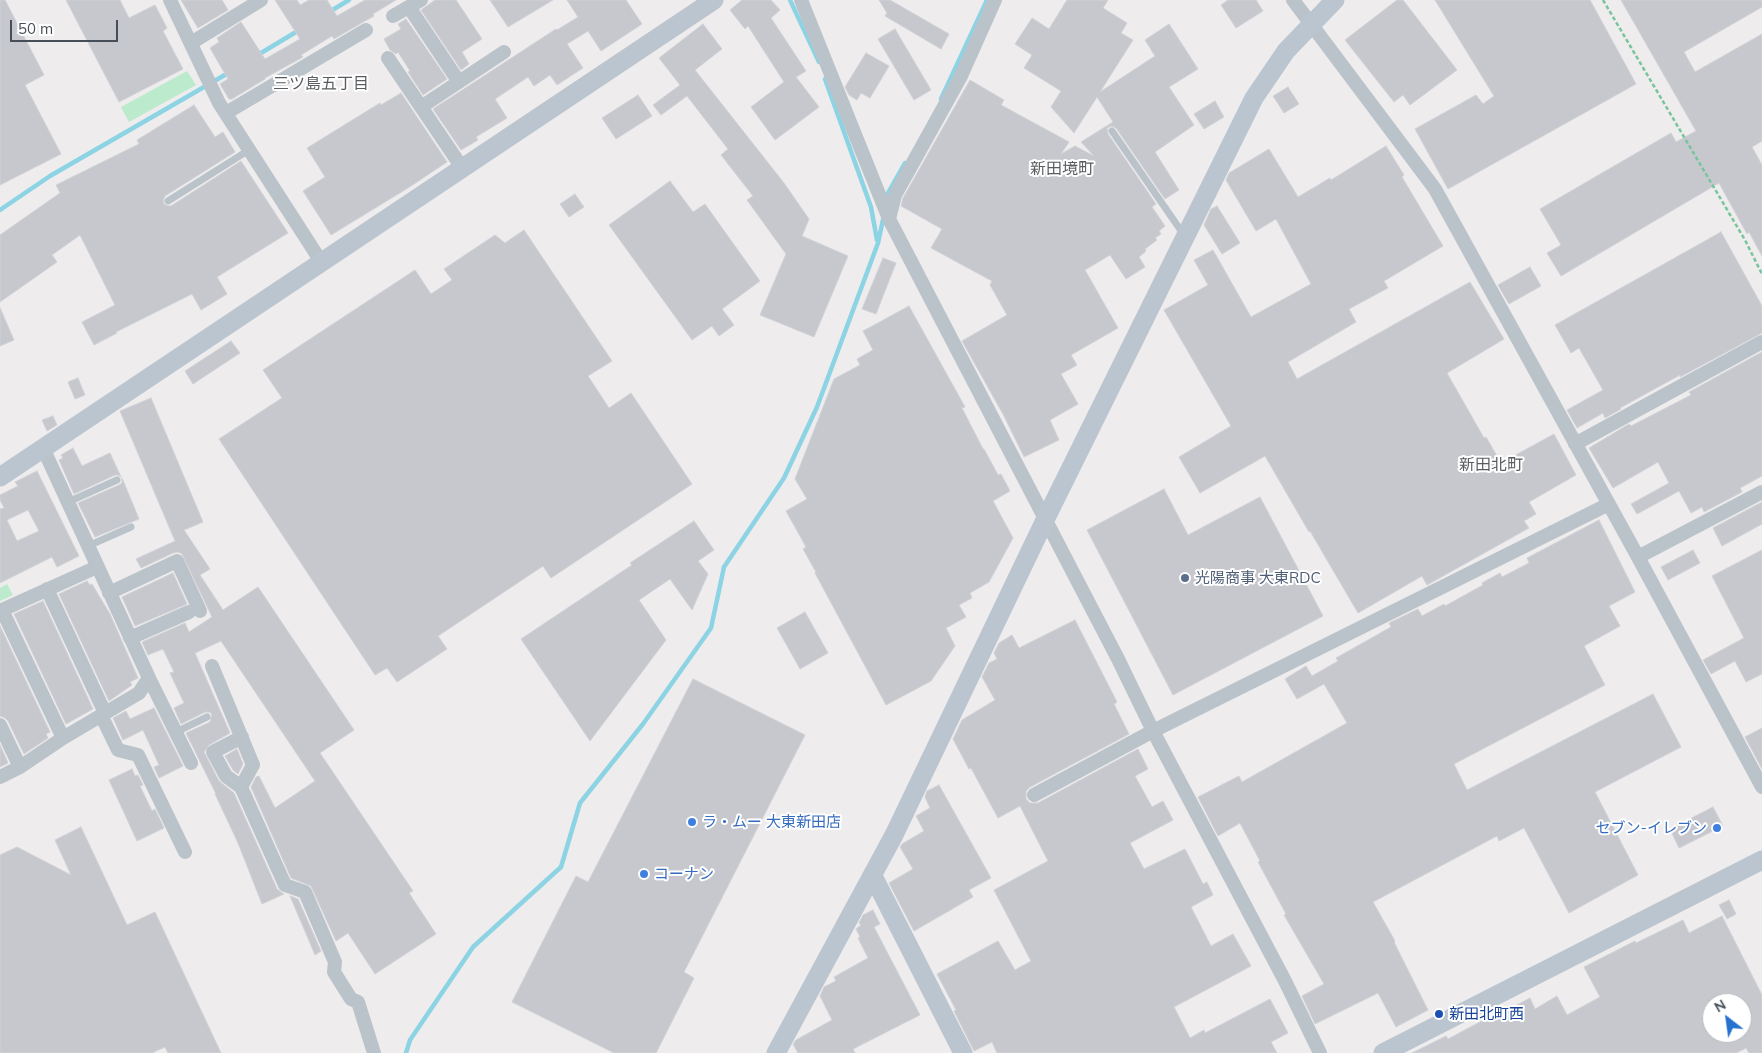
<!DOCTYPE html>
<meta charset="utf-8">
<style>
body{margin:0}
#map{position:relative;width:1762px;height:1053px;overflow:hidden;background:#eeecec;font-family:Mulish,sans-serif}
canvas{display:block}
.north{position:absolute;left:1702px;top:993px;width:50px;height:50px;box-sizing:border-box;background:#fff;border:1px solid #b5b9bc;border-radius:50%;rotate:330deg;font-size:14px;font-weight:700;line-height:20px;text-align:center;color:#464f57}
.north::after{content:'';display:block;margin:auto;width:18px;height:22px;background:#2672ce;clip-path:polygon(50% 0,100% 100%,50% 72%,0 100%)}
.scale{position:absolute;left:10px;top:20px;width:108px;height:22px;box-sizing:border-box;border:2px solid #464f57;border-top:0;padding-left:6px;font-size:15px;line-height:18px;white-space:nowrap;color:#464f57;-webkit-text-stroke:4px #fff;paint-order:stroke}
</style>
<div id="map">
<canvas width="1762" height="1053"></canvas>
<div class="north">N</div>
<div class="scale">50 m</div>
</div>
<script>
const g = document.querySelector('canvas').getContext('2d');
g.lineJoin = 'round';
function paint(path, color) {
  g.fillStyle = color;
  g.fill(path, 'evenodd');
}
function toPath(rows) {
  const path = new Path2D();
  for (const r of rows) {
    path.moveTo(r[0], r[1]);
    for (let i = 2; i < r.length; i += 2) path.lineTo(r[i], r[i + 1]);
  }
  return path;
}
function stroke(path, color, width, dash) {
  g.strokeStyle = color;
  g.lineWidth = width;
  g.lineCap = dash ? 'butt' : 'round';
  g.setLineDash(dash || []);
  g.stroke(path);
}
function write(font, color, halo, rows, align = 'center') {
  g.font = font + ' Mulish,"Noto Sans JP",sans-serif';
  g.lineWidth = 4;
  g.setLineDash([]);
  g.textBaseline = 'middle';
  g.strokeStyle = halo;
  g.fillStyle = color;
  for (const [text, x, y, turn = 0] of rows) {
    g.save();
    g.translate(x, y);
    g.rotate((+turn || 0) * Math.PI / 180);
    g.textAlign = isNaN(turn) ? turn : align;
    if (halo) g.strokeText(text, 0, 0);
    g.fillText(text, 0, 0);
    g.restore();
  }
}
paint(toPath([
 [187,71,196,85,129,122,121,107],
 [7,584,13,595,0,601,0,588]
]), '#bceacd');
stroke(toPath([
 [790,0,819,62],
 [329,12,349,0],
 [256,56,301,29],
 [825,79,871,207,877,240],
 [941,99,987,0],
 [886,200,888,193,905,163],
 [0,210,50,176,230,72],
 [406,1053,410,1040,473,947,561,867,580,803,643,724,711,628,724,567,784,478,817,407,878,243,884,215]
]), '#8cd3e4', 4.5);
const building = toPath([
 [0,0,5,0,44,75,25,85,61,154,0,185,0,0],
 [66,0,120,0,129,18,155,5,167,28,163,31,183,69,119,102,66,0],
 [181,0,222,0,228,10,198,28,181,0],
 [275,0,297,0,300,5,309,0,327,0,337,16,365,0,396,0,373,14,374,16,365,21,334,39,332,36,301,55,303,57,265,78,265,79,232,99,229,99,220,84,228,79,210,48,219,42,217,38,241,22,265,59,300,39,275,0],
 [435,0,456,0,482,39,462,52,469,64,461,70,421,10,435,0],
 [490,0,553,0,508,27,490,0],
 [567,0,626,0,642,24,601,51,588,31,567,44,583,68,557,85,550,75,534,86,528,77,495,99,507,118,476,137,478,140,461,150,433,109,556,29,557,30,578,17,567,0],
 [742,0,771,0,780,10,771,18,806,71,796,77,819,107,775,140,751,107,784,82,748,26,745,29,730,10,742,0],
 [879,0,890,0,949,34,941,49,885,16,887,13,879,0],
 [1067,0,1108,0,1103,8,1127,23,1121,33,1133,40,1100,92,1155,56,1145,40,1169,24,1198,69,1169,87,1194,125,1155,152,1179,190,1165,199,1116,128,1112,126,1107,128,1108,134,1156,204,1152,207,1165,226,1159,231,1161,234,1155,238,1157,240,1145,249,1146,251,1139,257,1145,267,1126,279,1110,255,1085,270,1118,328,1071,355,1077,365,1061,374,1078,404,1050,420,1059,440,1024,457,1004,416,962,341,1007,315,990,285,992,281,931,248,942,229,901,206,903,198,970,80,1004,100,1001,105,1069,142,1061,154,1075,146,1094,156,1081,142,1113,122,1097,97,1074,133,1051,107,1061,91,1024,68,1032,55,1015,44,1032,18,1049,29,1067,0],
 [1228,0,1256,0,1263,11,1236,28,1221,5,1228,0],
 [1397,0,1403,0,1457,70,1410,105,1403,95,1394,102,1345,40,1397,0],
 [1435,0,1590,0,1636,84,1448,189,1415,129,1476,95,1483,104,1494,96,1435,0],
 [1621,0,1762,0,1762,7,1684,52,1695,72,1762,34,1762,141,1752,147,1762,165,1762,256,1749,232,1747,234,1719,183,1561,276,1547,253,1561,245,1540,209,1671,133,1676,142,1696,131,1621,0],
 [406,19,447,79,423,95,408,72,410,71,398,52,396,54,390,50,384,39,401,29,398,24,406,19],
 [703,24,722,49,695,70,784,183,809,219,802,236,848,256,814,337,760,315,786,254,747,200,753,196,721,155,728,149,687,96,661,115,653,105,680,85,659,58,703,24],
 [895,29,931,90,914,100,878,39,895,29],
 [866,53,889,66,870,98,861,93,857,100,849,95,845,87,866,53],
 [1288,87,1299,104,1284,113,1273,96,1288,87],
 [401,93,447,162,408,188,331,235,303,191,325,177,307,148,380,103,381,105,401,93],
 [638,95,652,116,616,139,602,118,638,95],
 [1215,101,1224,117,1204,129,1194,114,1215,101],
 [194,105,215,137,223,132,235,152,165,196,163,201,164,204,168,206,171,206,241,161,288,233,217,277,227,294,201,310,192,294,116,332,117,333,94,345,82,322,115,305,80,235,52,255,57,262,0,302,0,235,60,193,56,185,139,144,137,140,194,105],
 [1386,146,1404,175,1402,177,1443,246,1384,281,1388,288,1349,309,1356,322,1288,362,1297,379,1470,282,1504,339,1447,373,1484,438,1486,437,1501,463,1554,434,1576,475,1529,502,1536,514,1524,521,1529,528,1427,585,1422,576,1358,613,1310,531,1309,532,1265,456,1200,493,1179,457,1231,426,1164,310,1208,285,1194,260,1213,250,1251,317,1311,284,1276,219,1256,231,1226,180,1229,173,1269,149,1298,197,1330,178,1331,180,1386,146],
 [670,181,693,212,705,204,760,281,722,309,734,325,719,336,712,326,692,340,609,225,670,181],
 [575,194,584,207,569,217,560,204,575,194],
 [1217,206,1240,243,1222,254,1204,225,1211,209,1217,206],
 [524,230,612,361,588,376,609,408,631,393,692,484,551,578,543,566,438,636,447,649,397,682,387,668,375,675,219,439,282,398,263,370,415,270,431,294,452,280,444,269,495,235,505,243,524,230],
 [1721,232,1762,306,1762,333,1680,377,1680,375,1620,408,1621,409,1605,418,1603,413,1577,428,1567,410,1603,390,1579,348,1571,353,1555,325,1721,232],
 [883,258,896,263,876,314,862,309,883,258],
 [1530,267,1541,286,1509,304,1498,285,1530,267],
 [909,306,965,407,962,408,983,449,984,449,998,475,1001,474,1010,491,993,501,1013,538,989,582,970,593,972,598,959,605,966,617,946,628,955,646,931,681,886,705,815,573,816,572,803,549,806,547,786,511,807,499,795,479,834,379,860,365,857,359,873,350,863,331,909,306],
 [0,308,14,340,0,346,0,308],
 [231,341,240,353,193,384,185,371,231,341],
 [1762,352,1762,476,1740,488,1742,492,1704,512,1702,507,1691,513,1679,491,1637,514,1631,504,1669,483,1658,462,1613,488,1589,448,1629,424,1631,426,1691,395,1689,392,1762,352],
 [78,378,85,395,75,399,68,382,78,378],
 [151,398,203,522,184,530,210,569,200,575,223,610,258,587,354,730,320,753,413,891,409,893,436,934,375,974,348,933,336,941,311,886,291,878,251,787,256,777,259,776,275,808,315,781,221,641,195,653,230,733,209,745,204,752,219,781,234,793,277,889,284,894,262,904,238,843,215,794,216,794,186,733,210,722,212,715,210,712,205,712,181,724,174,708,184,703,170,673,174,672,163,649,148,655,142,642,185,623,189,632,212,617,182,554,178,552,173,553,141,568,136,559,175,541,120,411,151,398],
 [53,416,57,425,47,431,42,420,53,416],
 [73,448,82,466,110,453,121,477,118,475,115,475,74,494,59,460,63,458,61,455,73,448],
 [37,471,79,556,57,567,52,557,0,583,0,508,1,509,4,508,0,500,0,495,18,486,15,482,37,471],
 [28,510,39,531,17,541,7,520,28,510],
 [122,478,139,519,95,537,78,503,119,485,122,483,122,478],
 [1164,489,1188,535,1260,497,1323,616,1173,695,1087,530,1164,489],
 [1762,502,1762,524,1722,546,1713,528,1762,502],
 [1599,520,1635,592,1609,606,1620,626,1584,646,1605,685,1454,764,1467,790,1653,694,1681,747,1595,792,1638,875,1569,913,1524,828,1499,841,1497,836,1373,902,1395,941,1394,942,1428,1010,1396,1027,1378,993,1315,1024,1302,996,1324,984,1284,915,1286,914,1258,862,1260,861,1240,823,1218,836,1198,797,1239,776,1242,782,1347,723,1324,684,1297,699,1285,679,1306,666,1312,676,1338,661,1336,658,1391,627,1389,623,1418,609,1422,616,1444,604,1445,606,1483,585,1482,583,1500,573,1502,577,1529,563,1527,558,1599,520],
 [694,521,714,550,698,561,708,574,692,610,670,579,639,600,666,640,590,741,521,639,632,565,630,563,694,521],
 [1693,550,1700,563,1668,580,1661,567,1693,550],
 [1762,550,1762,674,1746,682,1735,661,1711,674,1703,660,1744,638,1712,576,1762,550],
 [173,573,187,604,135,626,122,597,173,573],
 [87,581,90,585,92,584,110,614,138,678,130,682,132,685,109,701,59,594,87,581],
 [43,601,93,709,66,724,14,614,43,601],
 [805,612,828,653,800,669,777,628,805,612],
 [1075,620,1117,702,1114,704,1129,734,1030,787,1026,791,1026,799,1030,803,1038,803,1138,749,1148,769,1135,776,1152,807,1163,801,1173,820,1130,843,1144,869,1185,849,1203,884,1207,882,1213,895,1191,907,1211,946,1233,934,1251,966,1174,1007,1190,1038,1204,1030,1205,1033,1270,999,1288,1033,1271,1042,1277,1053,997,1053,992,1042,974,1051,954,1011,956,1010,937,974,998,941,1015,970,1031,961,994,890,1048,861,1020,806,998,818,971,768,969,769,953,739,962,720,995,700,982,677,989,663,997,659,994,653,999,643,1012,635,1019,648,1075,620],
 [0,626,50,732,46,734,48,738,24,754,8,721,5,718,0,716,0,626],
 [693,679,805,735,684,972,694,978,656,1053,614,1053,512,1002,576,876,588,882,693,679],
 [154,708,183,766,159,778,154,767,159,765,143,730,123,740,113,718,126,711,130,719,154,708],
 [1762,728,1762,769,1745,737,1762,728],
 [0,745,8,763,0,767,0,745],
 [237,749,243,764,238,774,233,770,225,756,237,749],
 [132,769,135,776,138,775,143,785,140,786,152,811,155,809,164,828,137,841,109,780,132,769],
 [939,785,991,878,969,890,973,897,914,931,889,883,913,869,900,847,902,844,924,831,916,816,930,808,925,797,927,791,939,785],
 [1713,807,1723,826,1679,848,1670,829,1713,807],
 [81,827,127,925,155,912,221,1053,168,1053,165,1047,152,1053,0,1053,0,855,17,847,71,875,55,840,81,827],
 [290,896,298,899,321,951,315,955,290,896],
 [1729,900,1736,914,1727,919,1719,905,1729,900],
 [873,910,880,924,874,927,920,1015,853,1049,855,1053,798,1053,793,1044,796,1040,832,1020,820,996,824,987,836,981,834,977,868,958,858,938,860,937,856,929,861,925,859,923,863,915,873,910],
 [1722,916,1762,995,1762,1053,1749,1053,1746,1048,1736,1053,1412,1053,1446,1036,1448,1039,1508,1007,1509,1009,1530,998,1535,1009,1557,996,1567,1015,1600,997,1584,967,1635,941,1636,943,1683,920,1689,933,1722,916],
 [1712,1003,1742,1003,1742,1033,1712,1033,1712,1003]
]);
paint(building, '#c7c8ce');
stroke(building, '#d0d2d7', 1);
stroke(toPath([
 [1603,0,1745,240,1762,274]
]), '#77c59d', 2.5, [4, 2.5]);
stroke(toPath([
 [1112,131,1184,235],
 [168,201,249,150],
 [68,502,117,480],
 [88,546,131,527],
 [176,732,207,717]
]), '#bbc3ca', 7);
stroke(toPath([
 [170,0,219,103,322,263],
 [801,0,889,219,1118,659,1153,731,1285,981,1320,1053],
 [1293,0,1435,189,1638,557,1762,787],
 [409,7,459,82],
 [393,16,421,0],
 [191,43,261,0],
 [388,58,463,169],
 [421,107,504,52],
 [226,113,366,30],
 [889,219,895,195,961,76,995,0],
 [1575,444,1762,342],
 [1638,557,1762,492],
 [47,589,105,713],
 [109,593,177,561,200,611],
 [2,610,63,738],
 [0,611,97,567],
 [130,638,189,612],
 [212,666,253,765,241,787,285,885,305,892,335,962,334,972,351,999,358,1002,374,1053],
 [149,678,191,763],
 [101,715,118,750,138,755,185,852],
 [0,725,20,767],
 [0,777,20,767,63,738,139,693,149,678,43,448],
 [241,787,226,776,213,752,242,737],
 [1034,795,1153,731,1609,504]
]), '#bbc3ca', 14);
stroke(toPath([
 [0,477,714,0],
 [873,876,963,1053],
 [776,1053,894,835,1045,520,1254,98,1286,51,1335,0],
 [1383,1053,1762,860]
]), '#bbc5cf', 19);
for (const [x, y, r, color] of [
 [1185,578,5,"#5c6f8a"],
 [692,822,5,"#3f7fe0"],
 [1717,828,5,"#3f7fe0"],
 [644,874,5,"#3f7fe0"],
 [1439,1014,5,"#1a4fb4"]
]) {
  const dot = new Path2D();
  dot.arc(x, y, r, 0, 2 * Math.PI);
  g.fillStyle = color;
  g.fill(dot);
  stroke(dot, '#fff', 2);
}
write('15px', '#4e5e75', '#fff', [
 ["光陽商事 大東RDC",1195,578]
], 'left');
write('15px', '#366cbe', '#fff', [
 ["ラ・ムー 大東新田店",702,822],
 ["セブン-イレブン",1707,828,"right"],
 ["コーナン",654,874]
], 'left');
write('15px', '#164399', '#fff', [
 ["新田北町西",1449,1014]
], 'left');
write('16px', '#595c60', '#fff', [
 ["三ツ島五丁目",321,84],
 ["新田境町",1062,169],
 ["新田北町",1491,465]
]);
</script>
